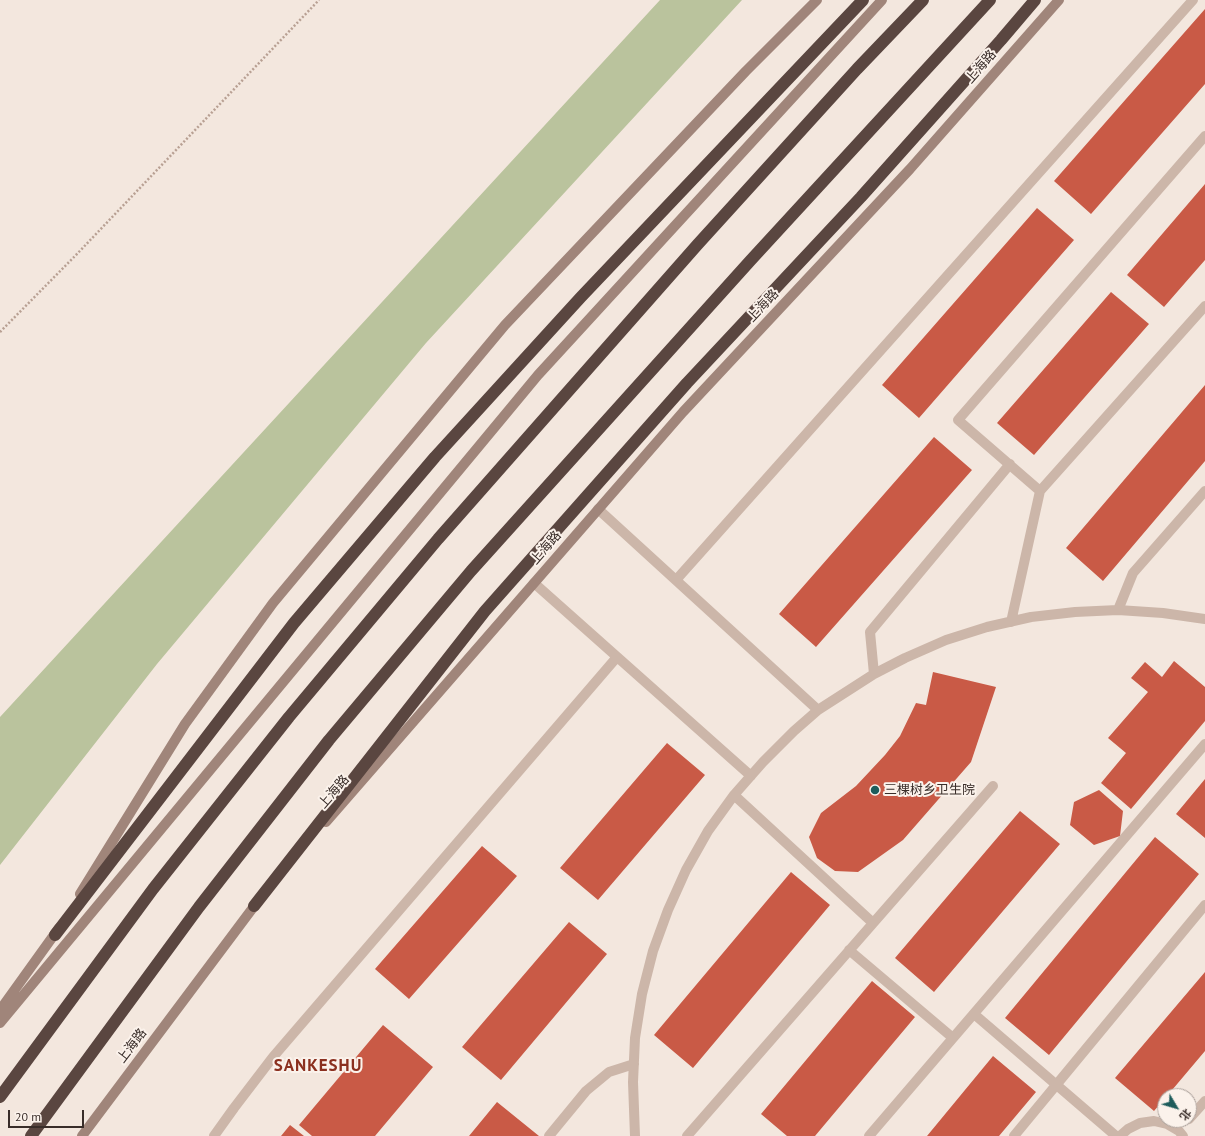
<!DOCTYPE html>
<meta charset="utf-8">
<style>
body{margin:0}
#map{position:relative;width:1205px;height:1136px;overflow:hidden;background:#f3e7de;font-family:"PT Sans","Noto Sans SC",sans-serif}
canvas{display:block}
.north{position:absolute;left:1157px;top:1088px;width:40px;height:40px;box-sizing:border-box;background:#fbf2eb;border:1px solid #ada39d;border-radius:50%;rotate:128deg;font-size:11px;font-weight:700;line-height:16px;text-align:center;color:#392d29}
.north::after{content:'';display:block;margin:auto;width:14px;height:18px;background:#1d5c5b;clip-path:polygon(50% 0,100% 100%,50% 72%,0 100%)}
.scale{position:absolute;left:8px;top:1110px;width:76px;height:18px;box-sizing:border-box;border:2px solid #392d29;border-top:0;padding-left:5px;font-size:12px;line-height:14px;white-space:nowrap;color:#392d29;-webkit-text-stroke:3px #fbf2eb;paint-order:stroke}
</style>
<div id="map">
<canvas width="1205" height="1136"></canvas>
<div class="north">北</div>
<div class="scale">20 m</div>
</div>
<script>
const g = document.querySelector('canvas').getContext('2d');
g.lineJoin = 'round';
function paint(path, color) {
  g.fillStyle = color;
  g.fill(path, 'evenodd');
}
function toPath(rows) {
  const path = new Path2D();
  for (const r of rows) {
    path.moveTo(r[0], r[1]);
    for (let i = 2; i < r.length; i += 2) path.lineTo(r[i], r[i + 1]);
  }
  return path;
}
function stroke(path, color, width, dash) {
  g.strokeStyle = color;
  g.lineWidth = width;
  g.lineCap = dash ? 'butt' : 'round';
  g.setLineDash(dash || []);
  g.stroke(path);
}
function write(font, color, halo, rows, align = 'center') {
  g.font = font + ' "PT Sans","Noto Sans SC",sans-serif';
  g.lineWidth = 4;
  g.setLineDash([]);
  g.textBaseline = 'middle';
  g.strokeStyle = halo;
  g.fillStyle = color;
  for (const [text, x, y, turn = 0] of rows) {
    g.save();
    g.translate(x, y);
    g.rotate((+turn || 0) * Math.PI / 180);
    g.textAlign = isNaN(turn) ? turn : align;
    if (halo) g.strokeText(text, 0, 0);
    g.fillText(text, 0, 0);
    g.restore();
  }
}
paint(toPath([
 [660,0,742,0,426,343,157,664,0,865,0,717]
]), '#bac39d');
paint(toPath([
 [1205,9,1205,84,1091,214,1054,181],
 [1205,184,1205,260,1164,307,1127,275],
 [1037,208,1074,240,919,418,882,385],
 [1111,292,1149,324,1034,455,997,423],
 [1205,385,1205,461,1103,581,1066,548],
 [934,437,972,470,816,647,779,614],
 [1174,661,1205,687,1205,721,1131,809,1101,783,1126,753,1108,738,1148,692,1131,678,1145,662,1162,677],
 [933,672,996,687,971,762,903,840,858,872,835,871,817,858,809,837,821,813,856,786,885,755,900,736,916,703,926,705],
 [667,743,705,775,598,900,560,868],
 [1205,779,1205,838,1176,814],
 [1099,790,1123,811,1120,836,1094,845,1070,825,1074,802],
 [1020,811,1060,844,934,992,895,958],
 [1155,837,1199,874,1049,1055,1005,1018],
 [482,846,517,876,409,999,375,969],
 [791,872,830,905,693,1068,654,1035],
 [569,922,607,954,501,1080,462,1047],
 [1205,972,1205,1051,1167,1096,1165,1096,1165,1098,1154,1111,1115,1078],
 [872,981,915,1017,815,1136,787,1136,761,1114],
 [383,1025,433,1067,375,1136,312,1136,299,1125],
 [993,1056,1036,1092,999,1136,927,1136],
 [497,1102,539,1136,469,1136],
 [290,1125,304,1136,281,1136]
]), '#c95a46');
stroke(toPath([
 [0,332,76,255,319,0]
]), '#b8a093', 2.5, [2, 2]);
stroke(toPath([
 [1040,491,958,420,1205,136],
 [598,509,818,710],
 [676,580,1193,0],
 [534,583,751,776],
 [1118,610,1133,573,1205,491],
 [1011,622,1040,491,1205,306],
 [874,674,870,632,1010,464],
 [734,795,873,923],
 [849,950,953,1038],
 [974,1014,1116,1136],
 [1189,1119,1205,1101],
 [214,1136,234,1108,273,1057,617,657],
 [549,1136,586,1091,609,1072,634,1064],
 [635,1136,633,1082,635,1038,642,994,653,951,668,910,686,870,708,831,734,795,763,762,794,731,818,710,874,674,905,658,946,640,987,627,1031,617,1075,612,1118,610,1163,613,1205,619],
 [687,1136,993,786],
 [869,1136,1205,744],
 [1014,1136,1205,905],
 [1120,1136,1128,1129,1140,1123,1154,1121,1167,1124,1179,1131,1183,1136]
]), '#ccb6a9', 10);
stroke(toPath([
 [326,822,683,412,910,169,1059,0],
 [80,894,185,724,273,603,505,325,746,71,817,0],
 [0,1010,59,928],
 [0,1023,538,375,882,0],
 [82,1136,258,901]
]), '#a0857a', 10);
stroke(toPath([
 [254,906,485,611,687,383,861,197,1001,40,1035,0],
 [55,935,294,623,435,457,581,297,863,0],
 [0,1097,153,889,289,717,438,539,698,244,857,69,923,0],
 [31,1136,199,907,329,740,471,571,750,261,990,0]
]), '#5a4640', 12);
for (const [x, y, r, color] of [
 [875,790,5,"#1d5c5b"]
]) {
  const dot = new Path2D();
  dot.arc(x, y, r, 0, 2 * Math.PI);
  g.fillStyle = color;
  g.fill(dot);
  stroke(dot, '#fbf2eb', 1.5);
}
write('13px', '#392d29', '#fbf2eb', [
 ["上海路",981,67,-49],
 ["上海路",763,306,-47],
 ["上海路",546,548,-49],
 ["上海路",334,792,-49],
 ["上海路",132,1046,-53]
]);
write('13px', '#392d29', '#fbf2eb', [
 ["三棵树乡卫生院",884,790]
], 'left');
g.letterSpacing = '1px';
write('bold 17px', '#8b301f', '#fbf2eb', [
 ["SANKESHU",318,1066]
]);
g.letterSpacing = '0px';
</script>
